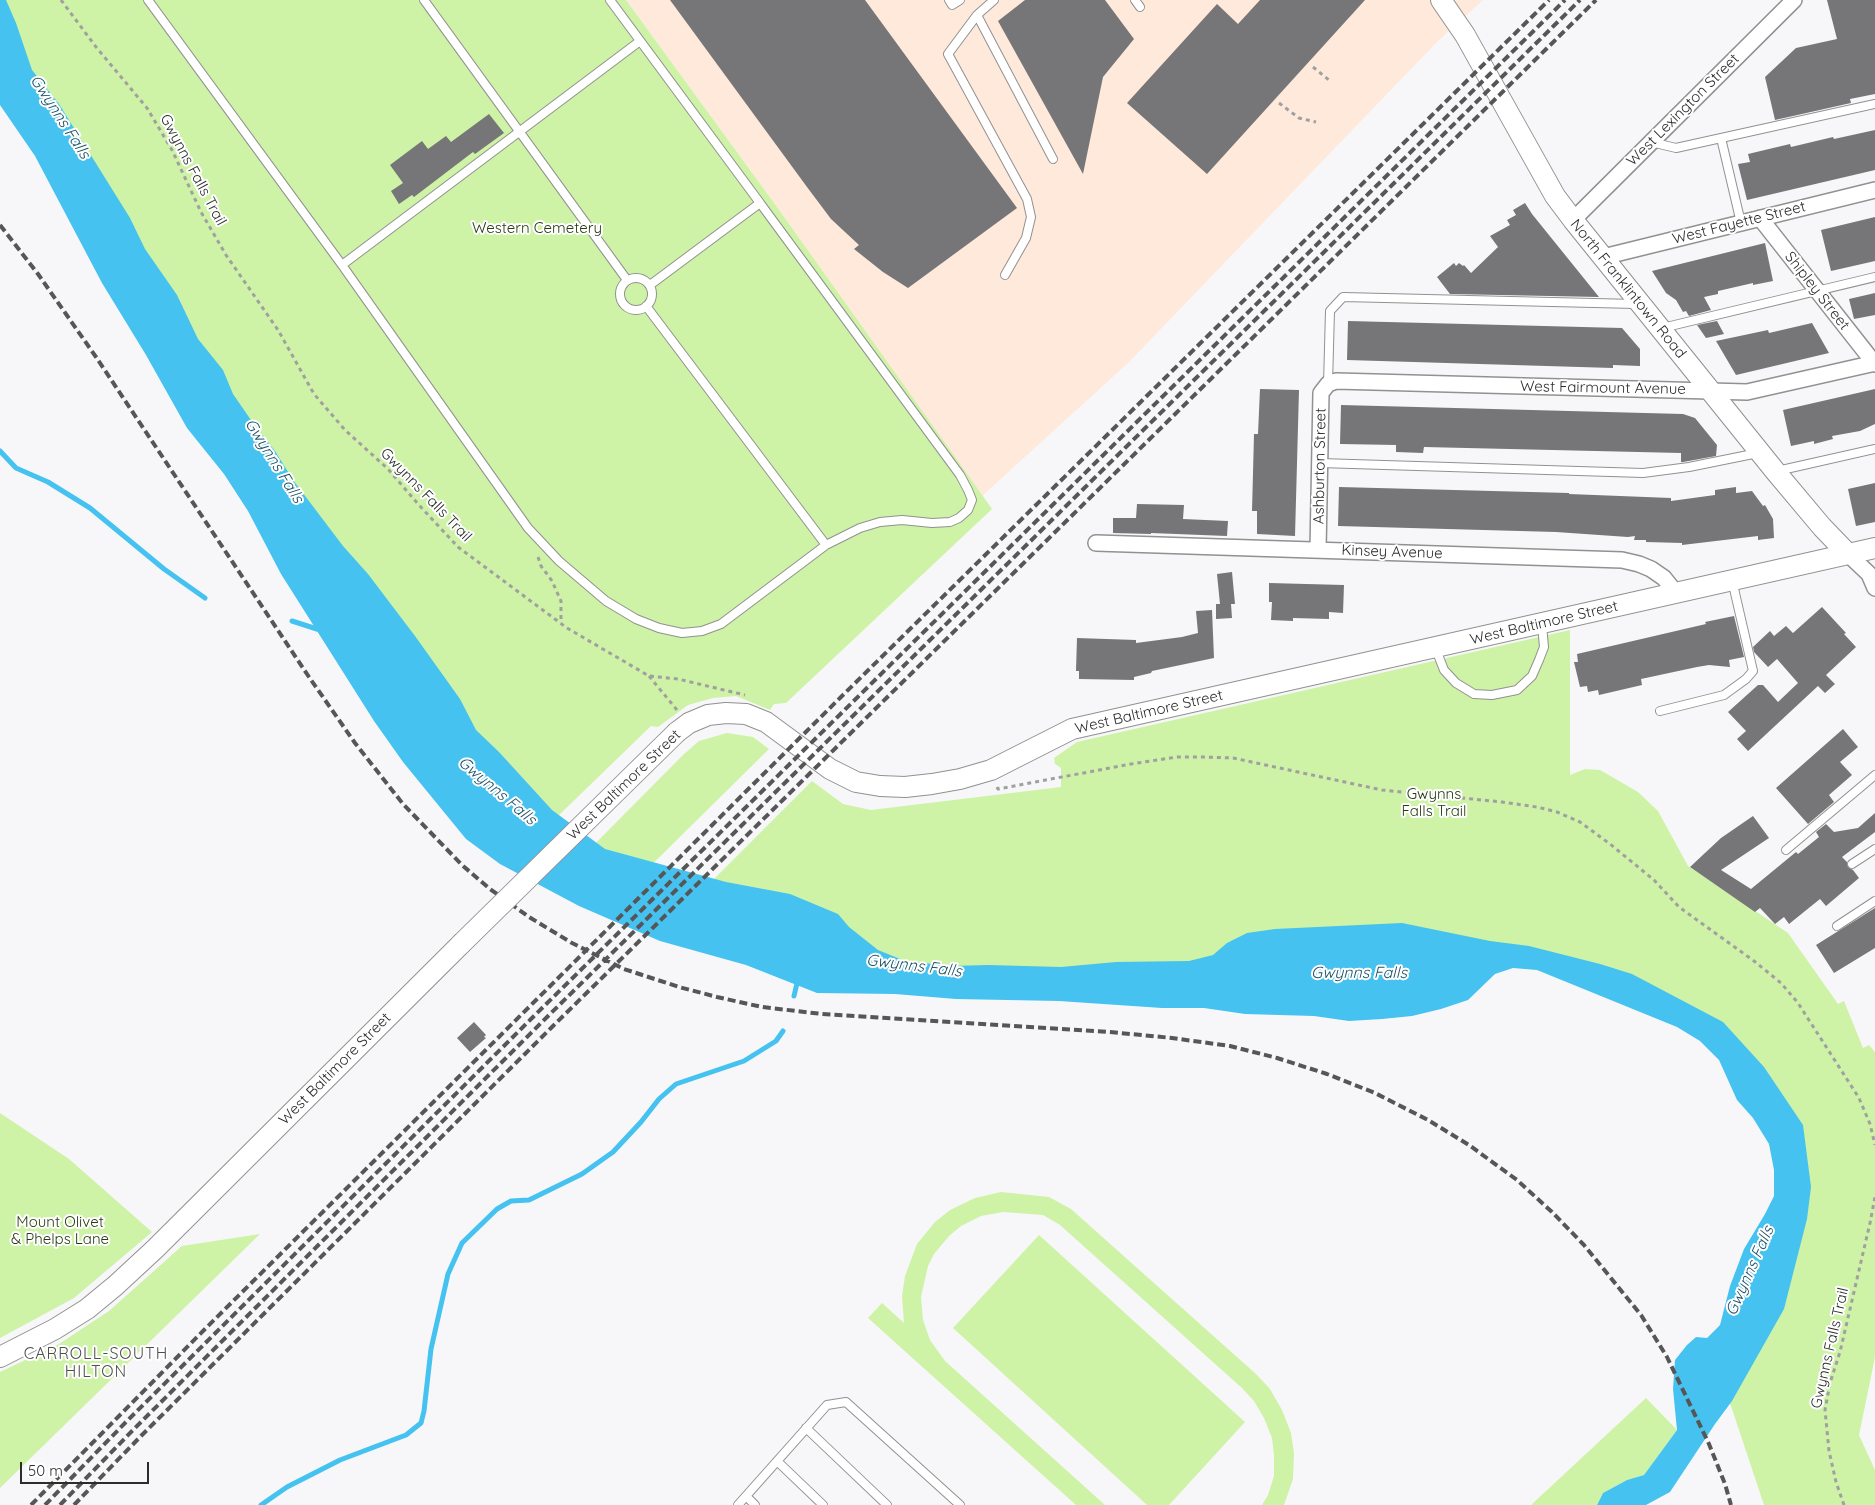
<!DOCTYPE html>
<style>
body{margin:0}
#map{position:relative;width:1875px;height:1505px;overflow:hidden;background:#f7f7f9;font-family:Quicksand,sans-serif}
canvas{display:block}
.scale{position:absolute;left:20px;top:1462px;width:129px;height:22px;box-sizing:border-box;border:2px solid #2c2c2d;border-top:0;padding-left:6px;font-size:15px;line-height:18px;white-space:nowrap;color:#2c2c2d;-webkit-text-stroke:4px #fff;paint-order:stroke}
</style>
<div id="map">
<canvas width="1875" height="1505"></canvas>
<div class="scale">50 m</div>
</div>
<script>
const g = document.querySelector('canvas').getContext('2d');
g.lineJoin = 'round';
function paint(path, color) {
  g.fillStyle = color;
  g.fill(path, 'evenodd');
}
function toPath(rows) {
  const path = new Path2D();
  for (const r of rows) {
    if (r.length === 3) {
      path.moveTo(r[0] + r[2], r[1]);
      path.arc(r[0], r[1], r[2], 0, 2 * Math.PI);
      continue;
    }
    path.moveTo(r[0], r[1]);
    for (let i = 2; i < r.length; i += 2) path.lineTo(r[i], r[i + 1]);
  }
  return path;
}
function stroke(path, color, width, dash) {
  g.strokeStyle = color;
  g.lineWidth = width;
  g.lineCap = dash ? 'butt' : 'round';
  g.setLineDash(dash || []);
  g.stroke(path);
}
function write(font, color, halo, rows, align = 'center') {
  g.font = font + ' Quicksand,sans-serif';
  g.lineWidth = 4;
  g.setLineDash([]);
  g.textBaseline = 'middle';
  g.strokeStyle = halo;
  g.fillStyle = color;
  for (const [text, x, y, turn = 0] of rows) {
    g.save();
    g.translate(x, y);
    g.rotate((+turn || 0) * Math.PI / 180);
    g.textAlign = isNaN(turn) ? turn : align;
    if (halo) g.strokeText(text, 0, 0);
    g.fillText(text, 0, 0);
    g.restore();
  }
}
paint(toPath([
 [626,0,1483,0,1436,43,1128,363,982,496,782,214]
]), '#fee9db');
paint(toPath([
 [0,0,626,0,782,214,992,509,786,703,774,704,770,710,736,696,713,698,688,705,658,727,651,726,527,846,83,217],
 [1570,630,1570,775,1585,769,1600,770,1638,792,1658,811,1688,866,1788,933,1838,1004,1844,1001,1863,1048,1869,1045,1875,1052,1875,1357,1859,1435,1875,1470,1875,1505,1764,1505,1727,1394,1787,1158,1702,1026,1498,951,1186,983,951,982,691,902,812,781,843,804,871,810,1061,787,1061,768,1055,764,1054,758,1077,742],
 [727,733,753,737,769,749,616,900,570,869,683,755,699,741],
 [0,1113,69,1159,152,1232,74,1298,0,1338],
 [1001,1192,1049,1197,1071,1209,1256,1374,1270,1389,1282,1410,1291,1433,1294,1453,1293,1479,1284,1505,1262,1505,1268,1495,1274,1476,1274,1455,1272,1438,1264,1418,1254,1401,1242,1388,1060,1225,1043,1215,1003,1212,981,1216,961,1226,949,1236,934,1254,928,1266,921,1297,923,1320,930,1340,945,1361,1105,1505,1076,1505,868,1318,882,1303,904,1323,902,1296,905,1276,917,1244,935,1222,950,1210,975,1198],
 [260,1234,0,1488,0,1372,59,1344,109,1311,182,1246],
 [1039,1235,1245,1422,1169,1505,1147,1505,953,1328],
 [1646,1398,1677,1430,1644,1475,1627,1480,1603,1493,1597,1505,1531,1505]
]), '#cef2a6');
paint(toPath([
 [0,0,6,0,16,23,32,70,59,104,130,218,145,249,177,295,198,339,223,370,233,394,253,423,275,451,293,480,343,546,368,574,415,636,460,699,476,730,499,752,552,810,605,849,726,882,790,894,838,914,849,927,878,950,905,961,951,966,988,965,1061,967,1116,962,1189,961,1213,955,1227,943,1247,933,1275,929,1402,923,1490,941,1529,946,1600,964,1632,974,1723,1022,1764,1067,1803,1125,1811,1187,1807,1219,1784,1309,1732,1401,1715,1424,1670,1492,1646,1505,1597,1505,1603,1493,1627,1480,1644,1475,1677,1430,1673,1389,1675,1360,1687,1345,1696,1337,1707,1338,1720,1325,1730,1286,1744,1249,1765,1214,1774,1196,1774,1170,1769,1144,1753,1118,1737,1100,1719,1060,1700,1041,1677,1027,1537,970,1513,968,1495,974,1468,1000,1441,1009,1412,1016,1382,1019,1349,1021,1314,1016,1245,1014,1204,1008,1162,1008,1059,1001,956,999,895,994,817,993,746,965,660,941,579,906,500,864,466,839,403,762,374,721,281,574,248,511,224,474,187,428,146,355,102,283,35,156,0,105]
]), '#45c2f0');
stroke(toPath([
 [0,451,16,468,48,482,90,508,164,569,205,598],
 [292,621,320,630],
 [794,996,798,979],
 [261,1505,287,1487,340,1460,406,1435,421,1423,424,1411,431,1349,448,1274,462,1243,497,1209,511,1201,529,1200,582,1174,613,1152,641,1122,659,1099,676,1084,744,1061,776,1041,783,1031]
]), '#45c2f0', 5);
paint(toPath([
 [670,0,865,0,1017,208,908,288,883,272,854,249,859,245,831,219,807,187],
 [1025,0,1105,0,1134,39,1103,77,1083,174,998,21],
 [1260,0,1365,0,1207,174,1127,103,1217,4,1238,24],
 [1827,0,1875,0,1875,94,1850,99,1851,103,1775,120,1765,77,1796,48,1837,39],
 [489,114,504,133,475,154,473,152,414,197,412,195,399,204,391,191,403,183,390,165,422,141,428,149,446,136,451,142],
 [1875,130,1875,170,1747,200,1738,164,1750,162,1748,154,1790,144,1791,147,1833,137,1834,139],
 [1525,203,1532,214,1599,297,1450,294,1437,277,1454,263,1456,266,1459,263,1463,266,1464,265,1471,273,1498,247,1490,236,1510,225,1507,220,1516,215,1513,210],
 [1875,217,1875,261,1831,271,1821,230],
 [1765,243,1773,281,1753,285,1753,283,1718,291,1718,294,1704,297,1711,310,1689,316,1686,311,1683,312,1676,300,1666,293,1652,271],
 [1875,293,1875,315,1854,319,1849,299],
 [1348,321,1622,328,1640,349,1640,366,1613,365,1613,368,1347,360],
 [1717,321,1724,334,1706,338,1697,325],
 [1812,323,1829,353,1736,375,1716,341,1768,330,1769,333],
 [1260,389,1299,390,1295,536,1257,534,1257,511,1252,511,1253,473,1254,434,1258,434],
 [1875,389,1875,424,1860,431,1832,436,1833,439,1814,444,1814,441,1791,446,1783,410],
 [1341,405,1683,414,1695,418,1717,445,1716,456,1683,462,1681,462,1681,453,1424,447,1423,453,1396,452,1396,445,1340,444],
 [1875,483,1875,522,1856,526,1848,489],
 [1339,487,1569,493,1569,494,1671,498,1671,501,1715,495,1715,490,1736,487,1736,493,1752,491,1763,506,1765,505,1773,519,1774,538,1758,540,1758,536,1682,545,1682,543,1646,542,1646,540,1634,540,1635,536,1628,537,1556,532,1338,526],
 [1137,504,1184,505,1183,519,1228,521,1227,536,1151,533,1151,534,1113,533,1113,518,1136,518],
 [1232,572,1235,604,1231,604,1232,618,1216,619,1216,604,1220,604,1217,574],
 [1269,583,1344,585,1343,613,1329,612,1329,619,1293,618,1293,621,1271,620,1272,602,1269,602],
 [1822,607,1846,633,1844,634,1856,647,1826,675,1835,684,1825,693,1818,686,1748,751,1737,739,1746,731,1728,712,1758,685,1763,685,1778,702,1798,683,1777,659,1768,667,1754,652,1753,647,1770,631,1774,636,1786,626,1793,633],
 [1212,610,1214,658,1152,671,1151,673,1134,677,1134,680,1079,679,1079,671,1076,671,1077,638,1136,640,1136,643,1182,637,1198,633,1196,611],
 [1734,616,1744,657,1729,660,1730,667,1709,665,1697,667,1641,679,1642,685,1599,695,1598,690,1588,692,1587,686,1580,687,1574,662,1578,662,1577,654,1706,624,1705,622],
 [1843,729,1858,747,1840,762,1852,775,1829,795,1834,802,1808,824,1776,788],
 [1875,813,1875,832,1842,857,1847,862,1848,867,1853,870,1859,878,1826,906,1820,899,1789,924,1784,917,1775,924,1760,908,1755,912,1690,867,1721,838,1753,816,1769,838,1721,870,1751,889,1796,852,1798,854,1819,837,1816,832,1826,824,1834,832,1858,828],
 [1875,908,1875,948,1834,973,1816,945],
 [474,1022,486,1035,484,1037,486,1038,470,1052,457,1038]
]), '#767678');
const lane = toPath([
 [148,0,342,265,528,528,559,561,606,601,636,619,659,628,682,633,702,631,721,624,826,545,860,528,880,522,902,520,932,523,950,522,959,518,968,510,972,500,968,490,960,475,760,203],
 [424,0,627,280],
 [610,0,760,203,650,285],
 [949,0,952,5,960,0],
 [994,0,977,15,1053,159],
 [1135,0,1140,7],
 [977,15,948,54,1027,199,1031,217,1026,238,1005,275],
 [1721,138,1741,223],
 [1651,142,1676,148,1875,104],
 [342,265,640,41],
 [636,294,16],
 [646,306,826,545],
 [1662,328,1875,277],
 [1328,384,1330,311,1343,297,1636,304],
 [1320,463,1643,473,1689,467,1758,453],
 [1777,471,1875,449],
 [1435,647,1444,670,1456,683,1474,694,1492,695,1517,690,1532,676,1539,660,1544,647,1542,625],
 [1660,711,1724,695,1746,679,1753,671,1732,580],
 [1786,850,1875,775],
 [1852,864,1875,849],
 [1837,926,1875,901],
 [806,1428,887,1505],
 [777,1461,823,1505],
 [746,1496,755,1505],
 [738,1505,827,1405,846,1402,960,1505]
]);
const street = toPath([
 [1760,218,1875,364],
 [1573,220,1794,0],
 [1603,257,1875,190],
 [1096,543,1622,560,1639,564,1651,569,1664,578,1676,593],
 [1318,550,1321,393,1328,384,1336,381,1747,392,1875,363],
 [1848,554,1869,574,1875,588]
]);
const secondary = toPath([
 [1441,0,1465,35,1555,196,1573,220,1775,471,1822,527,1848,554],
 [677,732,689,723,708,715,726,713,746,714,766,722,830,769,856,782,880,786,905,787,932,784,960,779,991,770,1072,729,1103,722,1875,548],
 [0,1357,55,1329,87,1309,115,1286,155,1249,461,944]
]);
stroke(lane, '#919192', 10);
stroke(street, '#919192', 18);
stroke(secondary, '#919192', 22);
stroke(toPath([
 [61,0,96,47,147,108,172,150,201,212,226,255,278,330,314,394,345,430,388,469,418,504,458,547,567,628,649,676,678,679,745,695],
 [1313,67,1329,80],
 [1279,103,1299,118,1316,122],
 [538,557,541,566,552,581,561,601,561,622],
 [649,676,677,710],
 [997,787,998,789,1131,764,1177,757,1204,757,1233,758,1382,790,1502,802,1537,807,1557,812,1580,822,1610,844,1654,880,1679,907,1754,961,1781,983,1798,1003,1859,1098,1870,1124,1875,1145],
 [1844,1505,1836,1482,1829,1451,1825,1410,1830,1383,1840,1352,1870,1223,1875,1197]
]), '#a0a0a1', 3, [4, 4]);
stroke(lane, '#fff', 8);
stroke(street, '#fff', 15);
stroke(secondary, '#fff', 20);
stroke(toPath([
 [0,225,38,274,96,357,309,677,355,743,403,804,462,865,490,889,529,917,572,943,624,969,679,987,717,997,762,1007,822,1014,1110,1032,1172,1038,1230,1046,1277,1058,1327,1074,1375,1093,1428,1120,1469,1145,1517,1180,1552,1212,1584,1245,1641,1315,1667,1357,1709,1444,1725,1484,1731,1505],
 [31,1505,205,1329,844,694,1549,0],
 [45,1505,126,1422,531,1019,1565,0],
 [60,1505,134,1429,542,1022,1580,0],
 [74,1505,141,1436,553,1026,1596,0]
]), '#565657', 4, [8, 4]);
const secondaryBridge = toPath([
 [461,944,677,732]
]);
stroke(secondaryBridge, '#919192', 22, []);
stroke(secondaryBridge, '#fff', 20);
write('15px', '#2c2c2d', '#fff', [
 ["West Lexington Street",1683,110,-45],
 ["Gwynns Falls Trail",193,170,62],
 ["West Fayette Street",1739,223,-14],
 ["North Franklintown Road",1628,289,51],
 ["Shipley Street",1817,291,52],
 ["West Fairmount Avenue",1603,388,1],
 ["Ashburton Street",1320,466,-89],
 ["Gwynns Falls Trail",426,495,46],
 ["Kinsey Avenue",1392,552,2],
 ["West Baltimore Street",1544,623,-13],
 ["West Baltimore Street",1149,712,-13],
 ["West Baltimore Street",624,785,-44],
 ["West Baltimore Street",335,1069,-45],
 ["Gwynns Falls Trail",1830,1348,-77]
]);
write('15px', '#293914', '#fff', [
 ["Western Cemetery",537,228],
 ["Gwynns",1434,794],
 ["Falls Trail",1434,811],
 ["Mount Olivet",60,1222],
 ["& Phelps Lane",60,1239]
]);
write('italic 16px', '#215467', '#fff', [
 ["Gwynns Falls",60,117,57],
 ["Gwynns Falls",274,461,58],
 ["Gwynns Falls",497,791,40],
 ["Gwynns Falls",914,966,7],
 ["Gwynns Falls",1359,973],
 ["Gwynns Falls",1750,1271,-66]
]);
g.letterSpacing = '1px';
write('16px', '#4e4e4f', '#fff', [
 ["CARROLL-SOUTH",96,1354],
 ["HILTON",96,1372]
]);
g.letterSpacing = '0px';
</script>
